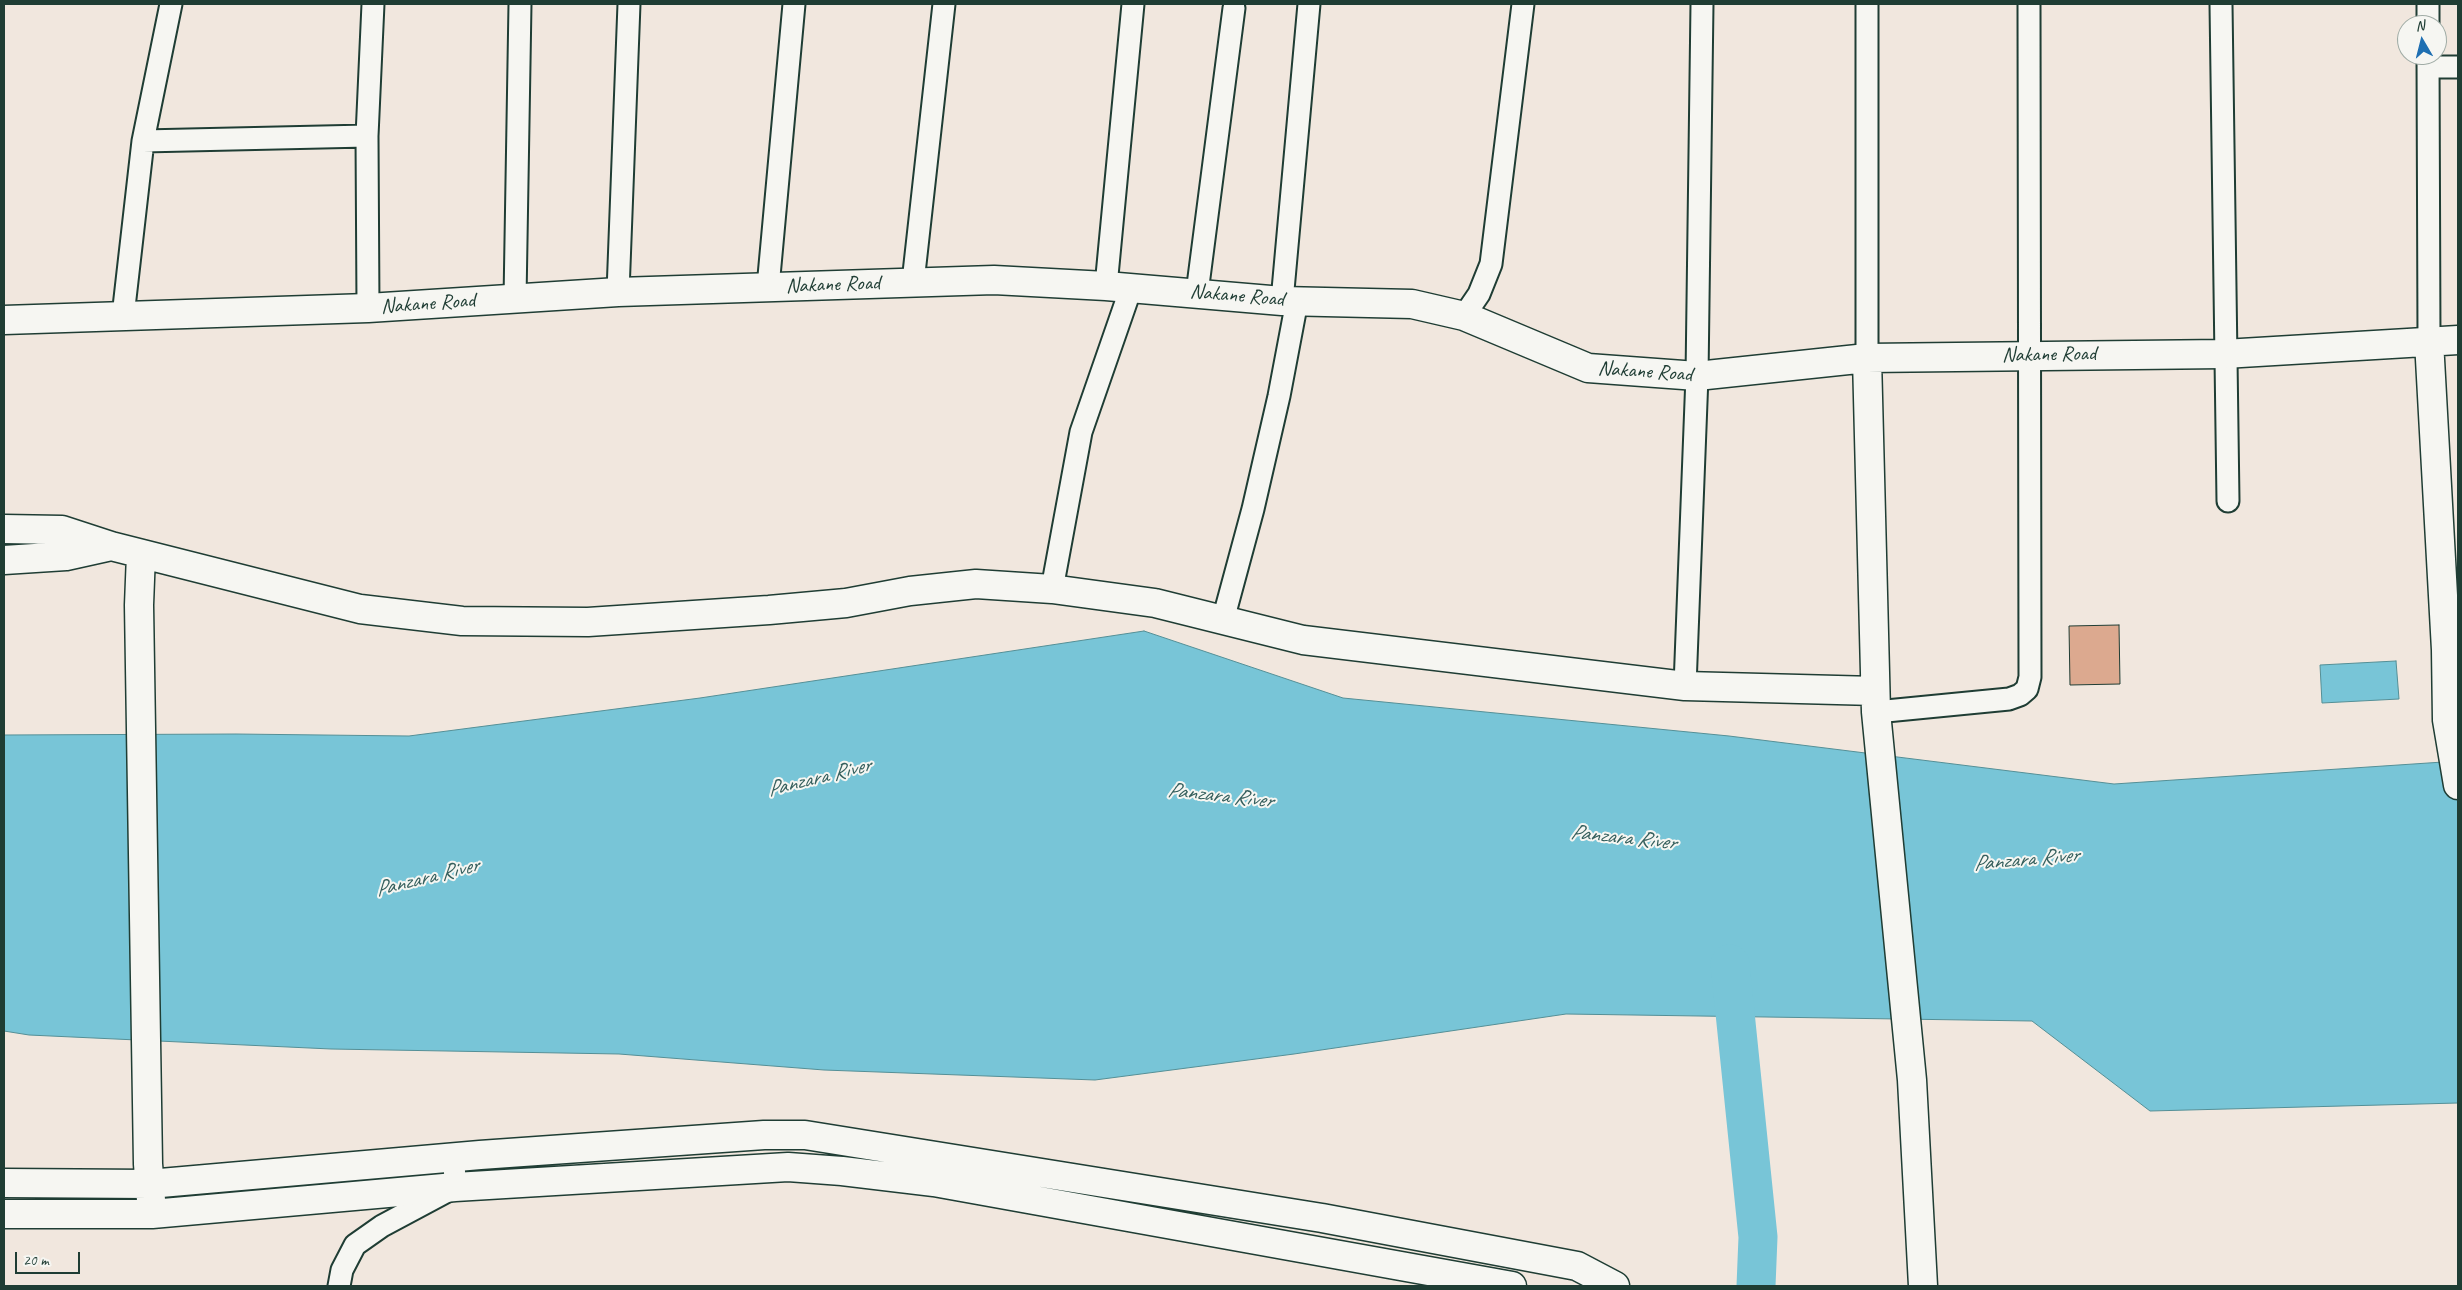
<!DOCTYPE html>
<html>
<head>
<meta charset="utf-8">
<style>
	body { margin:0 }
	#map { position:relative; width:2462px; height:1290px; overflow:hidden; background:#f1e7de; font-family:Caveat,sans-serif }
	canvas { display:block }
	.frame { position:absolute; inset:0; border:5px solid #1f3d34; pointer-events:none }
	.north { position:absolute; left:2397px; top:15px; width:50px; height:50px; box-sizing:border-box; background:#f6f6f2; border:1px solid #a0aca6; border-radius:50%; rotate:352deg; font-size:14px; font-weight:700; line-height:20px; text-align:center; color:#1f3d34 }
	.north::after { content:''; display:block; margin:auto; width:18px; height:22px; background:#1f6fb2; clip-path:polygon(50% 0,100% 100%,50% 72%,0 100%) }
	.scale { position:absolute; left:15px; top:1252px; width:65px; height:22px; box-sizing:border-box; border:2px solid #1f3d34; border-top:0; padding-left:6px; font-size:15px; line-height:18px; white-space:nowrap; color:#1f3d34; -webkit-text-stroke:4px #f6f6f2; paint-order:stroke }
</style>
</head>
<body>
<div id="map">
<canvas width="2462" height="1290"></canvas>
<div class="frame"></div>
<div class="north">N</div>
<div class="scale">20 m</div>
</div>
<script>
const g = document.querySelector('canvas').getContext('2d');
g.lineJoin = 'round';
function fill(path, color) { g.fillStyle = color; g.fill(path, 'evenodd'); }
const poly = rows => new Path2D(rows.map(r => 'M' + r).join(''));
function strokePath(path, color, width, dash) { g.strokeStyle = color; g.lineWidth = width; g.lineCap = dash ? 'butt' : 'round'; g.setLineDash(dash || []); g.stroke(path); }
function drawText(font, color, halo, rows, align = 'center') {
  g.font = font + ' Caveat,sans-serif'; g.lineWidth = 4; g.setLineDash([]); g.textBaseline = 'middle'; g.strokeStyle = halo; g.fillStyle = color; for (const [text, x, y, turn = 0] of rows) {
    g.save(); g.translate(x, y); g.rotate((+turn || 0) * Math.PI / 180); g.textAlign = isNaN(turn) ? turn : align; if (halo) g.strokeText(text, 0, 0); g.fillText(text, 0, 0); g.restore();
  }
}
const water = poly([
	[1144,631,1343,698,1729,736,2114,784,2458,761,2458,1103,2150,1111,2032,1021,1566,1014,1294,1054,1095,1080,824,1070,619,1054,331,1049,29,1035,4,1031,4,735,236,734,409,736,700,698,1144,631],
	[2396,661,2399,699,2322,703,2320,665,2396,661]
]);
const river = poly([
	[1730,964,1758,1237,1756,1286]
]);
const building = poly([
	[2119,625,2120,684,2070,685,2069,626,2119,625]
]);
const street = poly([
	[2221,4,2228,501],
	[2428,4,2428,25],
	[2428,55,2429,341],
	[2428,67,2458,67],
	[143,141,367,136],
	[913,282,944,4],
	[1106,286,1133,4],
	[768,287,794,4],
	[618,292,629,4],
	[1197,293,1234,8],
	[515,299,520,4],
	[1282,301,1309,4],
	[368,308,367,136,373,4],
	[123,316,143,141,171,4],
	[1464,316,1479,294,1491,264,1523,4],
	[1867,358,1867,4],
	[1052,589,1081,432,1131,288],
	[1223,620,1253,509,1279,396,1297,301],
	[1685,686,1697,376,1702,4],
	[1876,712,2009,699,2020,695,2027,689,2030,677,2029,4],
	[339,1286,342,1270,355,1245,382,1226,455,1187,454,1157]
]);
const secondary = poly([
	[4,320,368,308,618,292,994,280,1106,286,1282,301,1412,304,1464,316,1588,368,1697,376,1867,358,2224,354,2458,340],
	[2429,341,2446,650,2447,720,2458,785],
	[1867,358,1876,712,1912,1080,1923,1286],
	[4,529,62,530,111,546,360,609,462,621,588,622,769,610,846,603,910,591,976,584,1052,589,1155,603,1303,640,1685,686,1875,691],
	[141,554,139,605,148,1164,151,1200],
	[4,560,66,556,111,546],
	[4,1183,149,1184,480,1155,764,1135,805,1135,1322,1218,1577,1266,1615,1286],
	[4,1214,152,1214,455,1187,788,1167,842,1171,934,1182,1512,1286]
]);
const streetNames = [
	["Nakane Road",833,285,-2],
	["Nakane Road",1237,296,5],
	["Nakane Road",428,304,-4],
	["Nakane Road",2049,355,-1],
	["Nakane Road",1645,372,4]
];
const waterNames = [
	["Panzara River",819,778,-14],
	["Panzara River",1220,796,6],
	["Panzara River",1623,838,6],
	["Panzara River",2026,860,-5],
	["Panzara River",427,878,-14]
];
fill(water, '#78c5d7');
strokePath(water, '#548f96', 1);
strokePath(river, '#78c5d7', 39);
fill(building, '#dca98f');
strokePath(building, '#1f3d34', 1);
strokePath(street, '#1f3d34', 25);
strokePath(secondary, '#1f3d34', 31);
strokePath(street, '#f6f6f2', 21);
strokePath(secondary, '#f6f6f2', 28);
drawText('21px', '#1f3d34', '#f6f6f2', streetNames);
drawText('italic 22px', '#355f5d', '#f6f6f2', waterNames);
</script>
</body>
</html>
